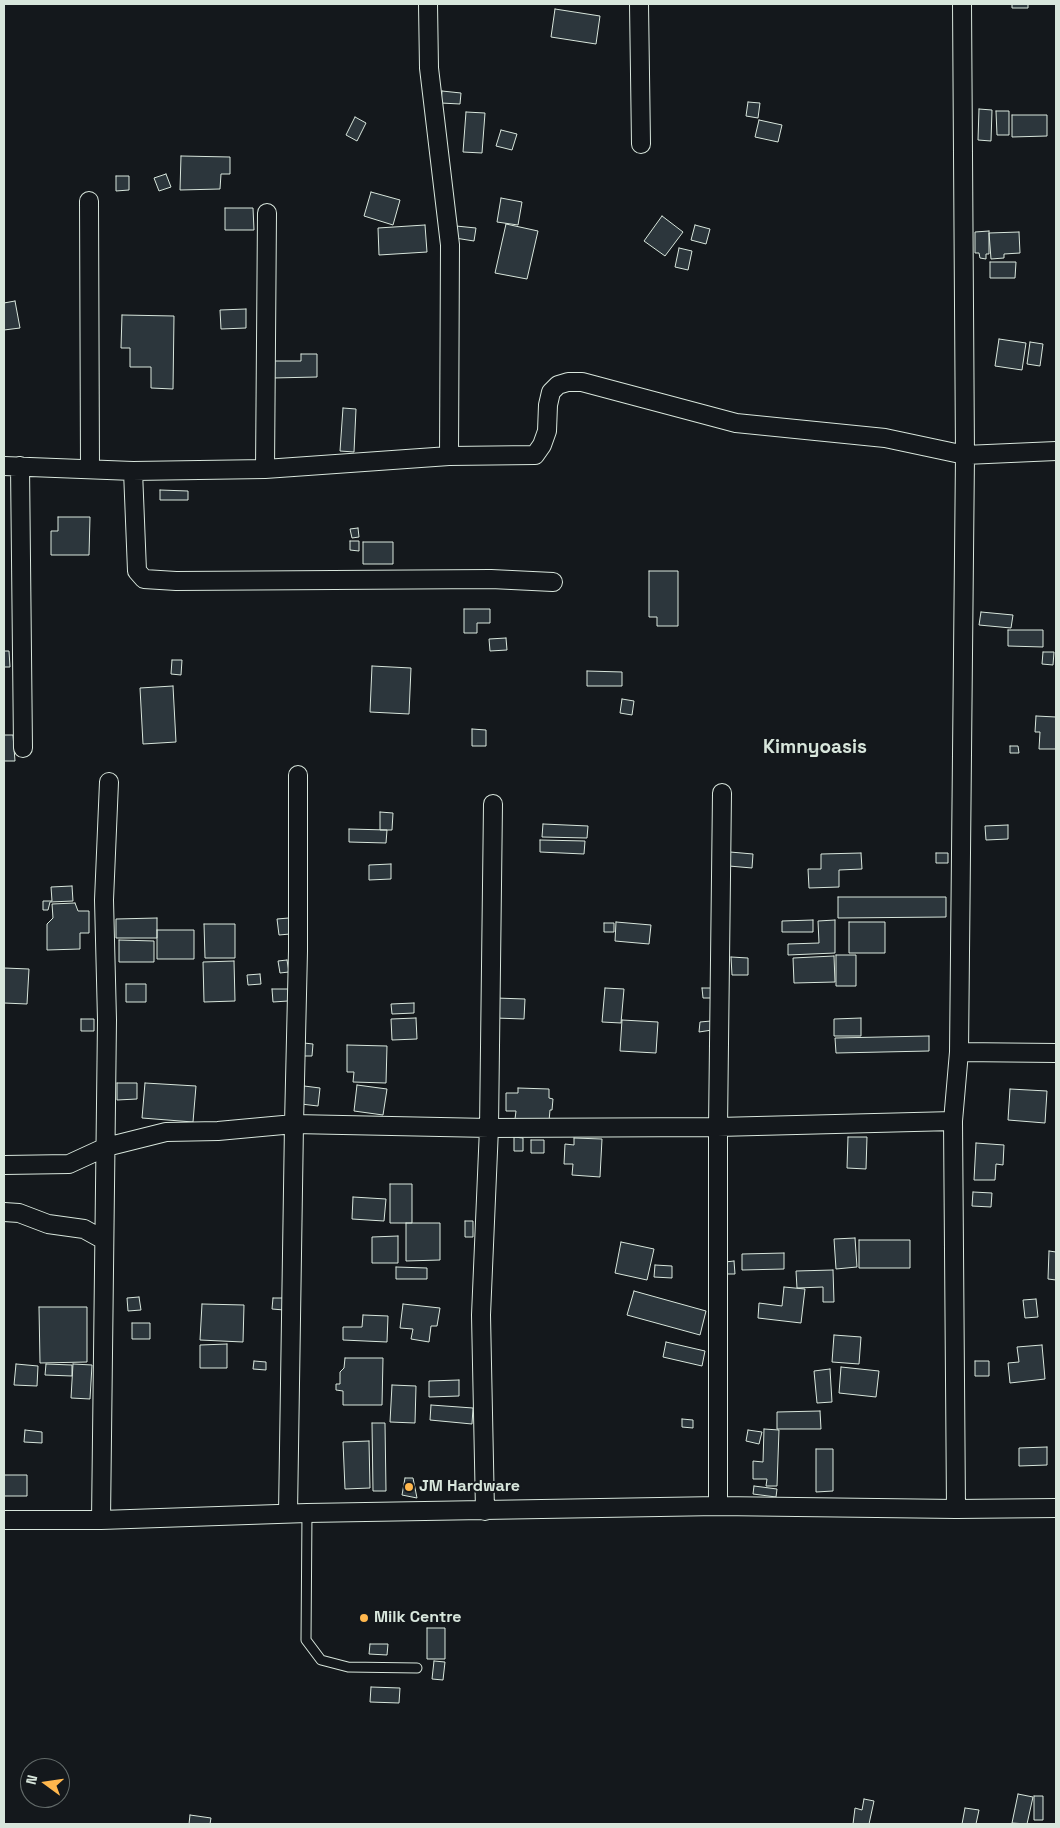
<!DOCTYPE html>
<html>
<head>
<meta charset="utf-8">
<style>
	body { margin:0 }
	#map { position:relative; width:1060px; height:1828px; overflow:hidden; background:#14181c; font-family:"Space Grotesk",sans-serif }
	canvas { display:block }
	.frame { position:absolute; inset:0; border:5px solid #d8e6dc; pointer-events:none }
	.north { position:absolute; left:20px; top:1758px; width:50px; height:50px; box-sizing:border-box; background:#14181c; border:1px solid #626a69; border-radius:50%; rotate:284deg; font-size:14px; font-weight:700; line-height:20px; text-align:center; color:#d8e6dc }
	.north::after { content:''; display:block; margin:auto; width:18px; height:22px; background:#ffb74d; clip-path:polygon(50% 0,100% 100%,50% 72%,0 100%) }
</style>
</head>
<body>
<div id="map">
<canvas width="1060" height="1828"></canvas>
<div class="frame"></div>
<div class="north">N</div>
</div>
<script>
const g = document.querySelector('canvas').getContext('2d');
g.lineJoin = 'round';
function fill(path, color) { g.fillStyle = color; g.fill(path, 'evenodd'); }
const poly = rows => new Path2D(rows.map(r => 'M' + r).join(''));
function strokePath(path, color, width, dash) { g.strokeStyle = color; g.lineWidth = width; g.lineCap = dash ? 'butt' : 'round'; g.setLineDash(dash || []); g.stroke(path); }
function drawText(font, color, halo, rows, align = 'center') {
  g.font = font + ' "Space Grotesk",sans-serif'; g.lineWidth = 4; g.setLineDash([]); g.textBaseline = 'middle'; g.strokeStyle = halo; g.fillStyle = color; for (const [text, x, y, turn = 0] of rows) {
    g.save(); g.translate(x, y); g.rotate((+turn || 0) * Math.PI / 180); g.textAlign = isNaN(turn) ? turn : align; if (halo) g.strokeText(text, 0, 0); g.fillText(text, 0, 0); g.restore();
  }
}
const building = poly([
	[1012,4,1028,4,1028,8,1012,8,1012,4],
	[555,9,600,16,596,44,551,37,555,9],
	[442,91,461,93,460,104,441,103,442,91],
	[748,102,760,103,758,118,746,116,748,102],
	[979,109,992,110,991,141,978,140,979,109],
	[996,111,1009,111,1009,135,997,135,996,111],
	[466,112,485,113,482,153,463,152,466,112],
	[1012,115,1047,115,1047,136,1012,137,1012,115],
	[355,117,366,123,357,141,346,135,355,117],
	[759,120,782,125,778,142,755,137,759,120],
	[501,130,517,134,512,150,496,146,501,130],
	[181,156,230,157,230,174,221,174,220,189,180,190,181,156],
	[166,174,171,187,159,191,154,178,166,174],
	[116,176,129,176,129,190,116,191,116,176],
	[371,192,400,200,393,225,364,216,371,192],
	[501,198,522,202,518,225,497,222,501,198],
	[225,208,253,208,254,230,225,230,225,208],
	[662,216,683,232,665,256,644,241,662,216],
	[506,224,538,231,527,279,495,273,506,224],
	[425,225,427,252,379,255,378,228,425,225],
	[695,225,710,229,706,244,691,240,695,225],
	[456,226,476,228,474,241,455,238,456,226],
	[989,231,989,254,986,254,986,259,980,258,979,253,975,253,975,232,989,231],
	[1019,232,1020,253,1004,254,1004,258,991,259,989,233,1019,232],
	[679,248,692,251,688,270,675,267,679,248],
	[990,262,1016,262,1015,278,990,278,990,262],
	[15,301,20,328,4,330,4,303,15,301],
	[246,309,246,328,221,329,220,310,246,309],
	[122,315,174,316,173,389,151,388,151,367,130,367,130,348,121,348,122,315],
	[999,339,1026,343,1022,370,995,366,999,339],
	[1030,342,1043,344,1040,366,1027,364,1030,342],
	[301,354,317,354,317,377,273,378,273,361,301,361,301,354],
	[343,408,356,409,354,452,340,451,343,408],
	[160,490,188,491,188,500,160,500,160,490],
	[58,517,90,517,89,555,51,555,51,531,58,531,58,517],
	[358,528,359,537,352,538,350,529,358,528],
	[350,541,359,541,359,551,350,550,350,541],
	[363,542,393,542,393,564,363,564,363,542],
	[649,571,678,571,678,626,657,626,657,617,649,617,649,571],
	[464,609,490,609,490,623,477,623,477,633,464,633,464,609],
	[981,612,1013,615,1011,628,979,625,981,612],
	[1008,630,1043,630,1043,647,1008,646,1008,630],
	[506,638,507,650,490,651,489,639,506,638],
	[4,651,9,651,10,667,4,667,4,651],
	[1043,652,1054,652,1053,665,1042,664,1043,652],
	[172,660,182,660,181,675,171,674,172,660],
	[372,666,411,668,409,714,370,712,372,666],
	[587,671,622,672,622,686,587,686,587,671],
	[173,686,176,742,143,744,140,688,173,686],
	[622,699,634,701,632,715,620,713,622,699],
	[1036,716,1056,717,1056,749,1039,749,1040,732,1035,732,1036,716],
	[472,729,486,730,486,746,472,746,472,729],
	[4,735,13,735,15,761,4,761,4,735],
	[1010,746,1018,746,1019,753,1010,753,1010,746],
	[380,812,393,813,392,830,380,830,380,812],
	[543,824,588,826,587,838,542,837,543,824],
	[1008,825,1008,839,986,840,985,826,1008,825],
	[349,829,387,830,386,843,349,842,349,829],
	[540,840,585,841,584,854,540,852,540,840],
	[730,852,753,854,752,868,729,866,730,852],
	[861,853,862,869,839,870,839,887,809,888,808,869,821,869,821,854,861,853],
	[936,853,948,853,948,863,936,863,936,853],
	[391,864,391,879,369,880,369,865,391,864],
	[72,886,73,901,50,902,48,910,43,910,43,901,52,901,51,887,72,886],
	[838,897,946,897,946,917,838,918,838,897],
	[75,903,78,911,89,911,89,933,80,933,80,949,47,950,47,924,53,918,52,904,75,903],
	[157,918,157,938,116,938,116,919,157,918],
	[289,918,290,934,279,935,277,919,289,918],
	[813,920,813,932,782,932,782,921,813,920],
	[835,920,835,953,788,955,788,944,819,943,818,921,835,920],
	[616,922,651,925,649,944,615,941,616,922],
	[849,922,885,922,885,953,849,953,849,922],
	[604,923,614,923,614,932,604,932,604,923],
	[204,924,235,924,235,958,205,958,204,924],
	[157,930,194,930,194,959,157,959,157,930],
	[119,940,154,941,154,962,119,962,119,940],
	[836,955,856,955,856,986,836,986,836,955],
	[834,956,835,982,794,983,793,958,834,956],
	[731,957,748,958,748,975,732,975,731,957],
	[287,960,289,972,280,973,278,961,287,960],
	[234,961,235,1001,204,1002,203,962,234,961],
	[4,968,29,969,27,1004,4,1003,4,968],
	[260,974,261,984,248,985,247,975,260,974],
	[126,984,146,984,146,1002,126,1002,126,984],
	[605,988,624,989,621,1023,602,1022,605,988],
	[702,988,711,988,711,998,703,998,702,988],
	[272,989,288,989,288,1001,273,1002,272,989],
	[496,998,525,999,524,1019,495,1018,496,998],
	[414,1003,414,1013,392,1014,391,1004,414,1003],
	[416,1018,417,1039,392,1040,391,1019,416,1018],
	[861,1018,861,1036,834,1036,834,1019,861,1018],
	[81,1019,94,1019,94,1031,81,1031,81,1019],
	[622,1020,658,1022,656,1053,620,1051,622,1020],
	[711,1021,712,1030,699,1032,700,1022,711,1021],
	[929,1036,929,1051,836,1053,835,1038,929,1036],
	[304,1043,313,1044,312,1056,303,1056,304,1043],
	[347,1045,387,1046,386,1083,353,1082,354,1072,347,1072,347,1045],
	[117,1083,137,1083,137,1099,117,1100,117,1083],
	[145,1083,196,1086,193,1122,142,1118,145,1083],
	[357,1085,387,1089,383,1115,354,1111,357,1085],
	[304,1086,320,1088,318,1106,301,1104,304,1086],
	[518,1088,549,1089,549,1098,553,1099,552,1110,550,1110,549,1121,515,1119,516,1111,506,1111,506,1093,518,1093,518,1088],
	[1010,1089,1047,1091,1045,1123,1008,1120,1010,1089],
	[514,1137,523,1138,523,1151,514,1151,514,1137],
	[848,1137,867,1137,866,1169,847,1168,848,1137],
	[574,1138,602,1139,600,1177,572,1175,573,1164,564,1164,565,1144,574,1145,574,1138],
	[531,1140,544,1140,544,1153,531,1153,531,1140],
	[976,1143,1004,1145,1003,1165,996,1164,995,1180,974,1180,976,1143],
	[390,1184,412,1184,412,1223,390,1223,390,1184],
	[973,1192,992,1193,991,1207,972,1206,973,1192],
	[353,1197,386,1199,384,1221,352,1219,353,1197],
	[465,1221,473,1221,473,1237,465,1237,465,1221],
	[406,1223,440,1223,440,1260,406,1261,406,1223],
	[398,1236,398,1263,372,1263,372,1237,398,1236],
	[855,1238,857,1267,836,1269,834,1239,855,1238],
	[859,1240,910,1240,910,1268,859,1268,859,1240],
	[621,1242,654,1249,647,1280,615,1273,621,1242],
	[1049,1251,1056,1252,1056,1280,1048,1279,1049,1251],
	[784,1253,784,1269,742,1270,742,1254,784,1253],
	[734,1261,735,1274,725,1274,725,1262,734,1261],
	[655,1265,672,1266,672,1278,654,1277,655,1265],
	[396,1267,427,1268,427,1279,396,1279,396,1267],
	[833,1270,834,1302,823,1302,823,1287,797,1288,796,1271,833,1270],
	[784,1287,805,1289,801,1323,758,1318,759,1303,782,1306,784,1287],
	[634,1291,706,1311,700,1335,627,1315,634,1291],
	[139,1297,141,1310,128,1311,127,1298,139,1297],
	[273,1298,285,1298,284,1310,272,1309,273,1298],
	[1036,1299,1038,1317,1025,1318,1023,1300,1036,1299],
	[202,1304,244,1305,243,1342,200,1340,202,1304],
	[403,1304,440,1308,437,1326,431,1326,429,1342,411,1339,413,1329,400,1328,403,1304],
	[39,1307,87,1307,87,1362,40,1363,39,1307],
	[363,1315,388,1316,387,1342,343,1340,343,1327,362,1327,363,1315],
	[132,1323,150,1323,150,1339,132,1339,132,1323],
	[834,1335,861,1337,859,1364,832,1362,834,1335],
	[666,1342,705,1351,702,1366,663,1357,666,1342],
	[227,1344,227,1368,200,1368,200,1345,227,1344],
	[1042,1345,1045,1379,1010,1383,1008,1363,1019,1362,1017,1347,1042,1345],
	[345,1358,383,1358,382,1405,343,1405,343,1391,336,1390,336,1384,340,1384,340,1372,344,1368,345,1358],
	[254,1361,266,1362,266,1370,253,1369,254,1361],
	[975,1361,989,1361,989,1376,975,1376,975,1361],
	[16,1364,38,1366,37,1386,14,1385,16,1364],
	[46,1364,72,1365,72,1376,45,1375,46,1364],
	[73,1364,92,1365,90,1399,71,1398,73,1364],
	[841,1367,879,1371,876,1397,839,1393,841,1367],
	[830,1369,832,1402,817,1403,814,1371,830,1369],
	[459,1380,459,1396,429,1397,429,1381,459,1380],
	[392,1385,416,1386,415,1423,390,1422,392,1385],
	[431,1405,473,1408,472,1424,430,1420,431,1405],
	[820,1411,821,1429,777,1429,777,1412,820,1411],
	[682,1419,693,1420,693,1428,682,1427,682,1419],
	[372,1423,385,1423,386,1491,373,1491,372,1423],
	[764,1429,779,1430,777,1486,766,1486,767,1479,753,1479,753,1461,763,1462,764,1429],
	[25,1430,42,1432,42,1443,24,1442,25,1430],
	[748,1430,762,1432,759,1444,746,1441,748,1430],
	[369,1441,370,1488,345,1489,343,1442,369,1441],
	[1047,1447,1047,1465,1019,1466,1019,1448,1047,1447],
	[816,1449,833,1449,833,1491,816,1492,816,1449],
	[4,1475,27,1475,27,1496,4,1496,4,1475],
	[405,1478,413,1478,417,1498,402,1495,405,1478],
	[754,1486,777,1489,776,1497,753,1494,754,1486],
	[427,1628,445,1628,445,1659,427,1659,427,1628],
	[370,1644,388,1644,387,1655,369,1654,370,1644],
	[434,1661,445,1662,443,1680,432,1679,434,1661],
	[371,1687,400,1688,399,1703,370,1702,371,1687],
	[1018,1794,1033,1797,1027,1824,1012,1823,1018,1794],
	[1034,1796,1043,1796,1043,1820,1034,1820,1034,1796],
	[864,1799,874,1801,869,1824,853,1824,855,1808,862,1810,864,1799],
	[965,1808,979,1810,976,1824,962,1824,965,1808],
	[190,1815,211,1818,210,1824,189,1824,190,1815]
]);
const service = poly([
	[307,1513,306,1640,321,1660,348,1667,417,1668]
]);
const minor = poly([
	[428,4,429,68,450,245,449,456],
	[639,4,641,144],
	[89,201,90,468],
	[4,466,133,471,265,469,449,456,535,455,542,445,547,431,548,405,551,392,558,385,568,382,582,382,736,423,885,438,965,455,1056,451],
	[20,466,23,748],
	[265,469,267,213],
	[133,471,137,571,144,579,176,581,491,579,553,582],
	[959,1052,1056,1053],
	[4,1165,69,1164,106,1147,166,1132,218,1131,294,1124,489,1128,718,1127,953,1121],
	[4,1212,19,1213,48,1224,84,1229,104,1240],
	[718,1506,718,1127,722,793],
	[956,1509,953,1121,959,1052,965,455,962,4],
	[485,1511,481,1315,489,1128,493,804],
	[288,1513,294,1124,298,951,298,775],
	[4,1520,101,1520,307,1513,718,1506,956,1509,1056,1508],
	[101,1520,107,1020,104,900,109,782]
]);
const markers = [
	[409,1487,5,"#ffb74d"],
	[364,1618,5,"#ffb74d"]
];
const poiNames = [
	["JM Hardware",419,1487],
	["Milk Centre",374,1618]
];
const quarterNames = [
	["Kimnyoasis",815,748]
];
fill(building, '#2c363c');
strokePath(building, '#d8e6dc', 1);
strokePath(service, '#d8e6dc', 11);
strokePath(minor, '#d8e6dc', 20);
strokePath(service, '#14181c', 9);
strokePath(minor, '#14181c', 18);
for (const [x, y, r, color] of markers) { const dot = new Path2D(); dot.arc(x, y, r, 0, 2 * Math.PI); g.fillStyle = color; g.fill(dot); strokePath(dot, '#14181c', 2); }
drawText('bold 16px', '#d8e6dc', '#14181c', poiNames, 'left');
drawText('bold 19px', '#d8e6dc', '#14181c', quarterNames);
</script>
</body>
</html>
